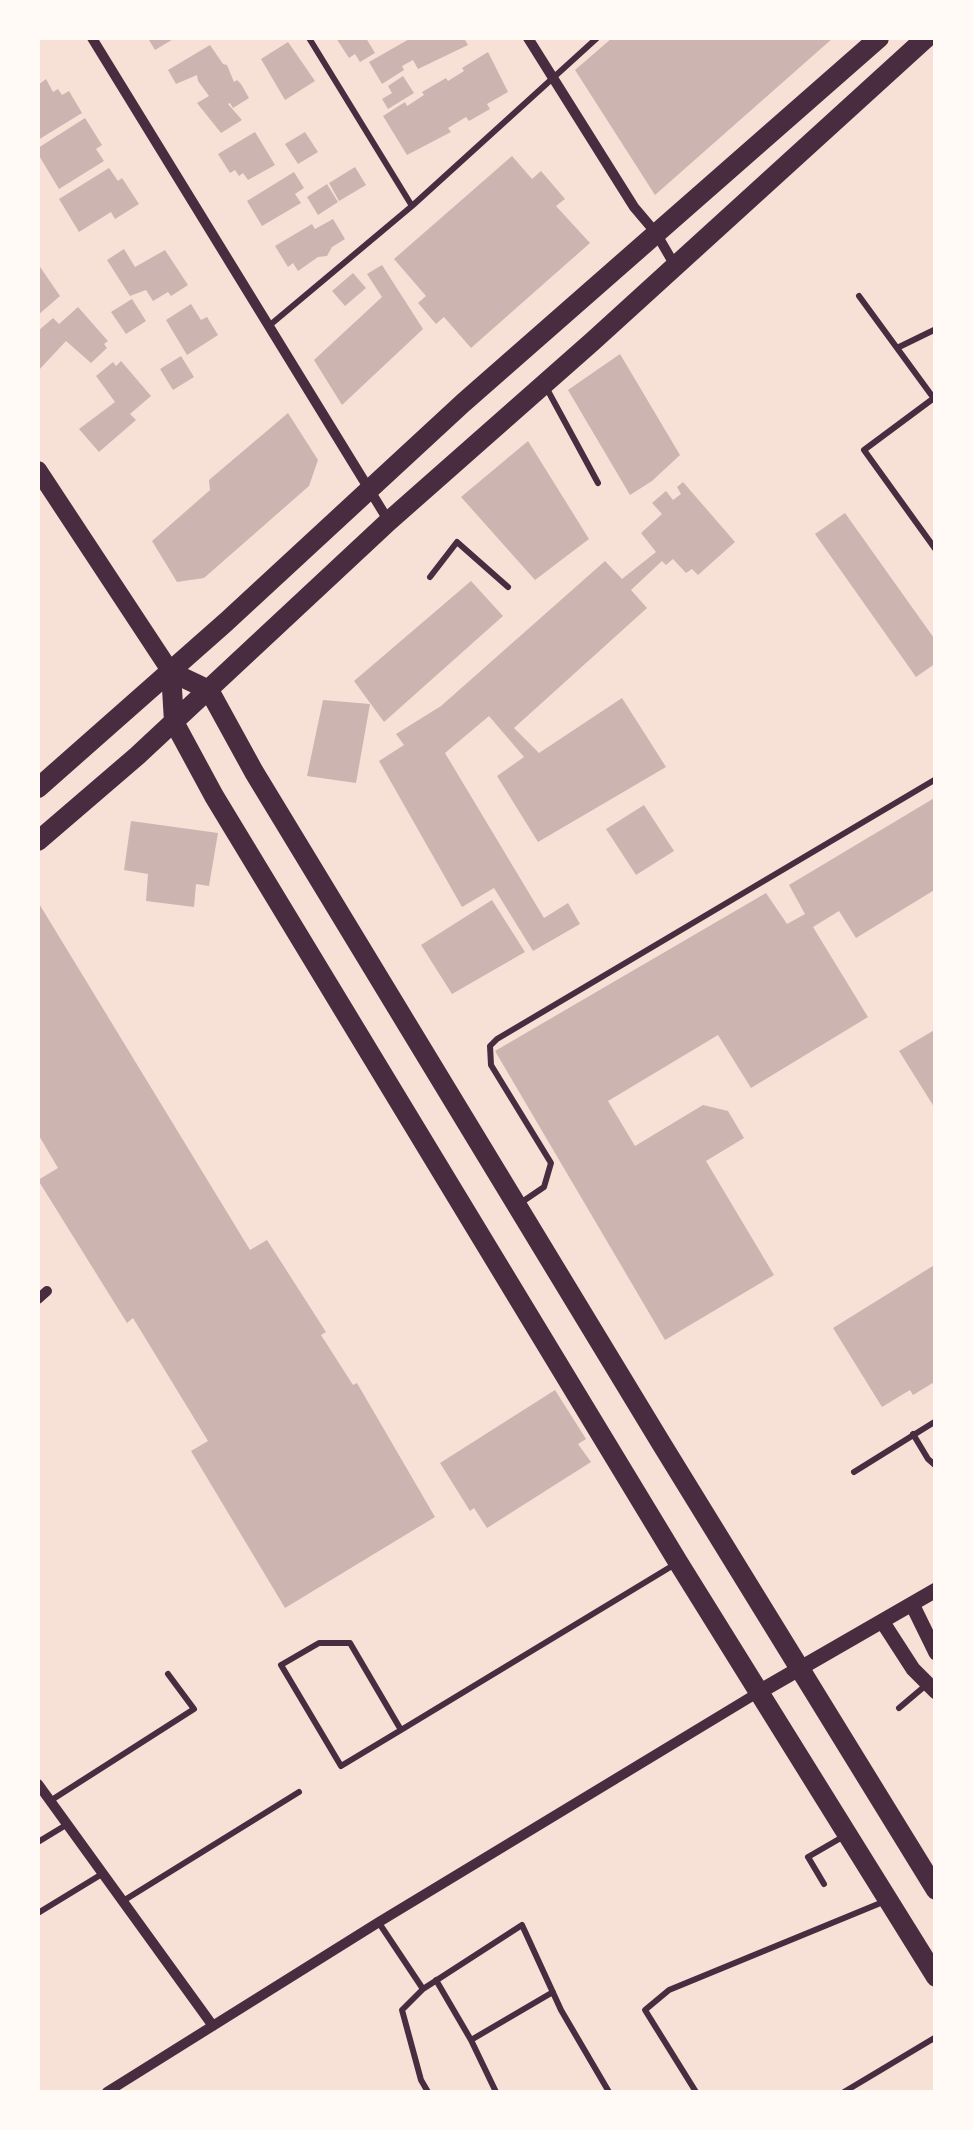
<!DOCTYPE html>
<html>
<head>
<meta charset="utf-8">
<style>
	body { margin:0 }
	#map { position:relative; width:973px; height:2130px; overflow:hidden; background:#f7e1d7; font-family:"Sofia Sans Condensed",sans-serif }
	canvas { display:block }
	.frame { position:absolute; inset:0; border:40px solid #fffaf5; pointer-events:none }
</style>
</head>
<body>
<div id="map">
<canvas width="973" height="2130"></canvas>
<div class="frame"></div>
</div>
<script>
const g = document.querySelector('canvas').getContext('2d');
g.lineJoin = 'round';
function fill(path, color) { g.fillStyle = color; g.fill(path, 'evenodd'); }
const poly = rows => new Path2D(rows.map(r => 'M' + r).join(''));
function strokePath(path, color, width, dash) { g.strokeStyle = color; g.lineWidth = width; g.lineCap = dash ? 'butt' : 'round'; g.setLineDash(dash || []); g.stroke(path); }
const building = poly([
	[154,38,175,38,155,50,149,40],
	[336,38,366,38,375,53,360,62,355,54,349,58],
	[411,38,464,38,468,45,418,69,413,60,402,66,404,70,382,84,369,62],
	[612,38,833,38,655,195,575,70],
	[288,42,315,81,285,100,261,59],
	[210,45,223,64,227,65,234,82,237,80,241,84,249,98,233,108,230,103,228,104,242,120,221,133,197,103,209,96,198,81,197,75,176,84,168,70],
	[488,52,508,92,487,104,490,109,469,121,466,117,448,128,451,132,407,155,383,116,405,102,407,106,424,95,422,92,446,78,448,81,464,71,462,68],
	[403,76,414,93,388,109,382,99,392,93,388,86],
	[46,79,53,92,58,89,62,95,69,91,82,113,38,140,38,85],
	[85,118,102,145,96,149,104,161,59,189,38,154,38,148],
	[255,132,275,165,248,180,243,173,239,176,235,170,230,173,218,154],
	[305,132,318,152,298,164,285,144],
	[512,156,532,179,541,171,565,199,556,206,590,243,471,348,444,317,436,324,418,303,426,296,394,259],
	[355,167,366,185,339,201,329,183],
	[109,168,118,181,122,178,139,204,115,219,111,212,79,232,59,199],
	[294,172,304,188,295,194,301,203,262,226,247,201],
	[327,184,338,202,318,215,307,197],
	[333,219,345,239,332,247,327,256,318,257,298,271,293,263,288,267,275,246,312,224,315,229],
	[124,249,135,267,165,250,188,285,171,296,168,292,153,301,146,290,130,296,107,260],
	[38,264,60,296,38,315],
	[382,265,423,329,342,405,314,360,382,297,367,274],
	[353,273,366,288,345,306,332,291],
	[132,299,146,321,126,334,111,312],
	[191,304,201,320,207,317,218,335,187,355,166,320],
	[78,307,108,341,104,344,107,348,91,363,66,341,38,371,38,331,53,318,59,324],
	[620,354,680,455,652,481,630,495,568,390],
	[181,356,194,377,173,390,160,369],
	[121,361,151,396,130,414,136,420,99,452,79,429,115,402,96,376,113,362,116,366],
	[288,413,318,460,309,486,204,578,177,582,152,541,210,490,209,480],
	[528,441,589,539,535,580,461,497],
	[683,482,735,542,698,575,692,569,686,573,673,559,666,565,662,561,631,590,647,608,514,728,539,753,622,698,666,767,538,842,497,776,524,757,489,716,445,753,544,918,568,903,580,924,533,951,494,888,462,907,379,761,404,745,396,734,441,706,605,561,622,579,656,552,641,533,662,514,652,503,666,491,673,500,681,494,677,487],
	[845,513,936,641,936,663,916,677,815,534],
	[471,581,503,616,384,722,354,681],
	[323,700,370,704,356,783,307,776],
	[936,797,936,889,856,938,839,911,813,927,868,1017,751,1088,718,1035,608,1101,635,1146,703,1105,728,1111,744,1138,706,1161,774,1275,665,1340,495,1051,766,893,787,924,805,914,789,885],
	[644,805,674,851,636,875,606,829],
	[131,821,218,833,209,886,196,884,194,907,146,901,148,874,124,870],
	[492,900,525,952,452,994,421,945],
	[38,902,250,1250,267,1240,326,1332,321,1335,353,1385,357,1383,435,1517,285,1608,191,1451,208,1441,133,1318,127,1323,38,1180,58,1168,38,1134],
	[936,1029,936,1110,899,1051],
	[936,1264,936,1381,913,1395,910,1390,882,1407,833,1328],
	[555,1390,586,1439,578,1444,591,1462,487,1528,474,1508,470,1511,440,1463]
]);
const service = poly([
	[309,38,412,206],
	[936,251,936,253],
	[859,296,935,400],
	[270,325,412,206,597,38],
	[897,348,936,329],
	[547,389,598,483],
	[934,398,864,450,936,550],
	[430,577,457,542,508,587],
	[519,1204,544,1187,551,1163,491,1065,490,1046,497,1039,936,779],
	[913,1434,928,1459,936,1466],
	[854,1472,936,1421],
	[899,1708,925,1686],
	[401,1730,350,1643,319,1643,281,1665,341,1766,401,1730,677,1563],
	[50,1801,194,1709,168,1674],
	[38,1842,66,1825],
	[824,1884,808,1857,846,1835],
	[123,1901,299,1792],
	[38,1913,102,1874],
	[379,1923,423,1989,522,1925,561,2010,609,2092],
	[436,1980,471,2040,553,1992],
	[423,1989,402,2010,421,2080,428,2092],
	[471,2040,496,2092],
	[696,2092,645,2010,669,1990,883,1902],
	[844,2092,936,2037]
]);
const minor = poly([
	[92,38,388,520],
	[528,38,634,207,656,233,674,264],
	[38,1299,47,1291],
	[38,1784,213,2026],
	[107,2092,379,1922,759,1692]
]);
const tertiary = poly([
	[912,1604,936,1653],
	[882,1621,913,1669,936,1692],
	[759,1692,936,1590]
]);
const secondary = poly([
	[38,470,171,672]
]);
const primary = poly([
	[171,672,174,722,214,796,678,1562,936,1977],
	[171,672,209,690,254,772,661,1443,936,1890],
	[38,788,226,622,463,403,879,38],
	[38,841,137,756,389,521,593,341,926,38]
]);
fill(building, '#ccb4b1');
strokePath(service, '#4a2c40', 6);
strokePath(minor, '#4a2c40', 10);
strokePath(tertiary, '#4a2c40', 15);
strokePath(secondary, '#4a2c40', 18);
strokePath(primary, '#4a2c40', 20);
</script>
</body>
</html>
